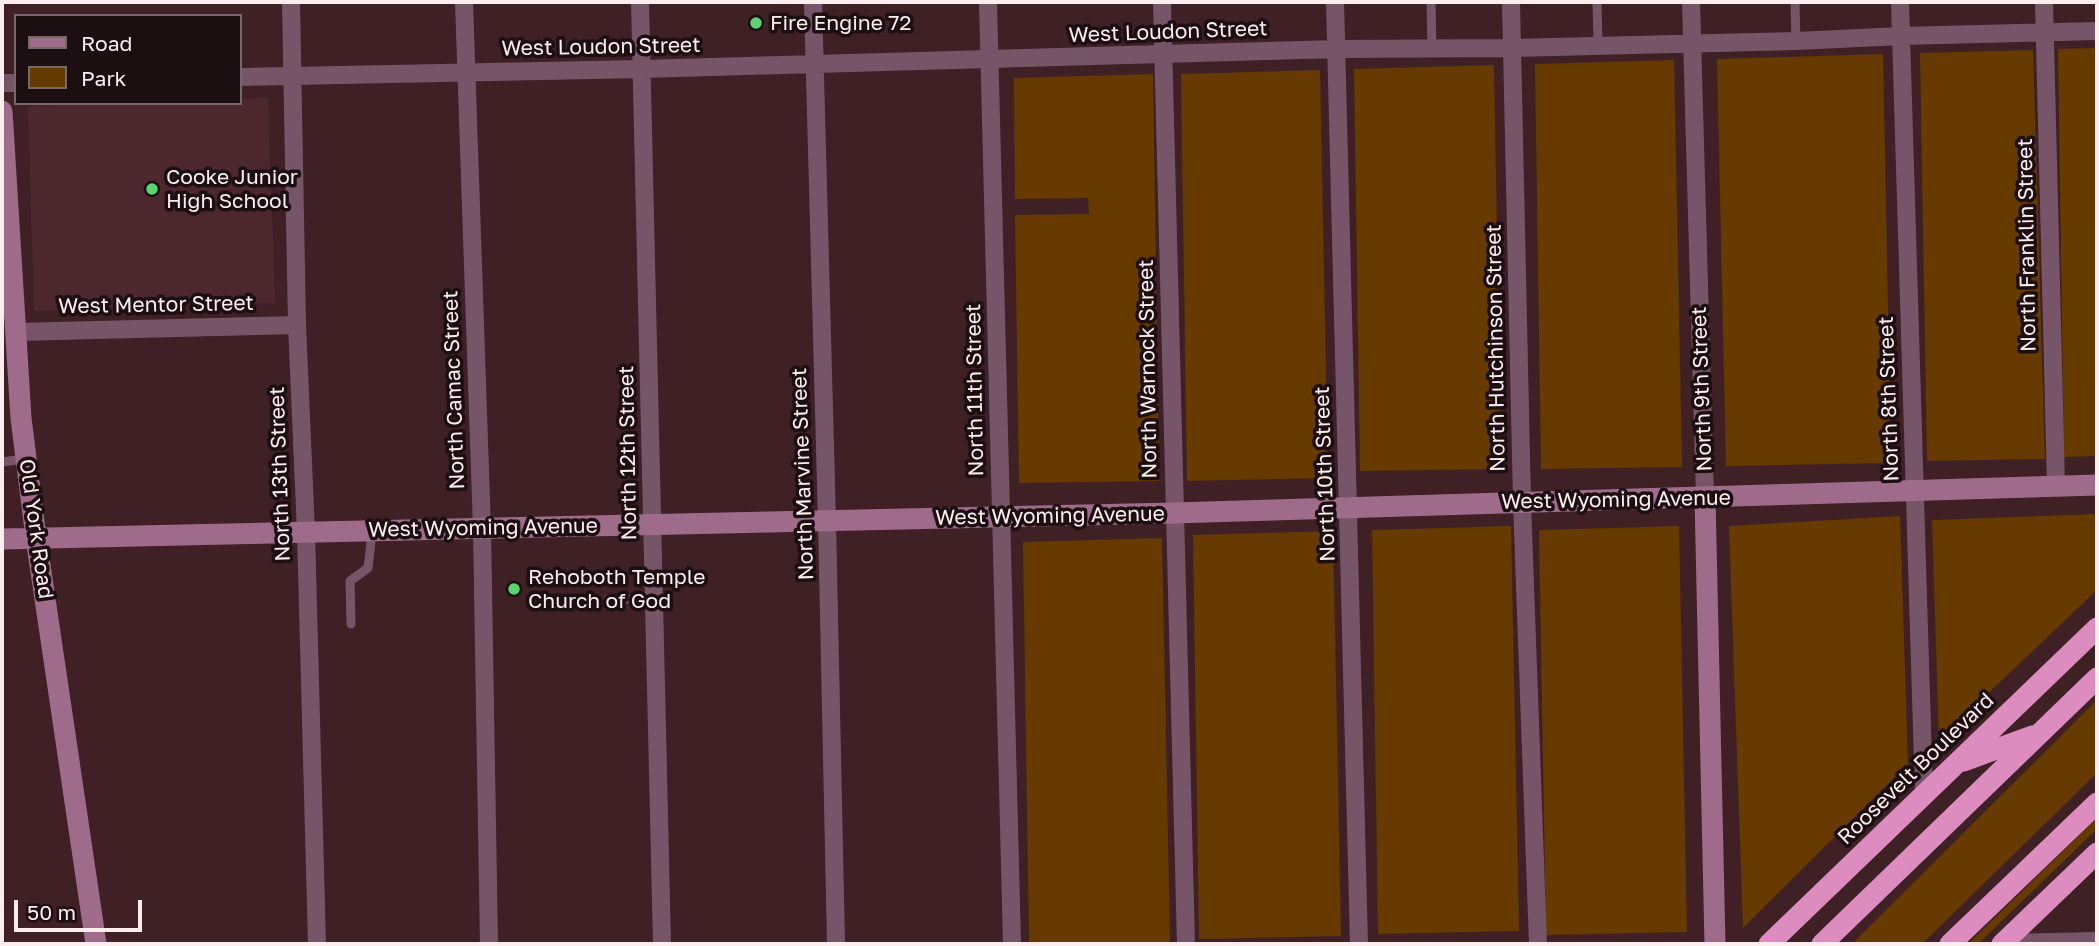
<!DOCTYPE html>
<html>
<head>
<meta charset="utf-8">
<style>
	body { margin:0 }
	#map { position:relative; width:2099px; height:946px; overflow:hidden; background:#3e2025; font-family:"Golos Text",sans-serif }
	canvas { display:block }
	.frame { position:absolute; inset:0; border:4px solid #feedef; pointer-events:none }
	.legend { position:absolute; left:14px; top:14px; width:228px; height:91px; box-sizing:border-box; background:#1c0f11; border:2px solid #76686a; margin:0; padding:9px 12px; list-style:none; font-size:21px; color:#feedef }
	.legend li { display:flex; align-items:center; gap:14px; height:35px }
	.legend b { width:35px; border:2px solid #76686a }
	.scale { position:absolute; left:14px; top:900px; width:128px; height:32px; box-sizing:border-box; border:4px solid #feedef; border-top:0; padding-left:9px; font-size:21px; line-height:24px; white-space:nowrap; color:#feedef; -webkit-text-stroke:5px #1c0f11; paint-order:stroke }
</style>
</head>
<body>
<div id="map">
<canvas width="2099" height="946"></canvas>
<div class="frame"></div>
<ul class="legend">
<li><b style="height:9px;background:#9f6b8b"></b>Road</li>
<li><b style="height:19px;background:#663a00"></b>Park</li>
</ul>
<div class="scale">50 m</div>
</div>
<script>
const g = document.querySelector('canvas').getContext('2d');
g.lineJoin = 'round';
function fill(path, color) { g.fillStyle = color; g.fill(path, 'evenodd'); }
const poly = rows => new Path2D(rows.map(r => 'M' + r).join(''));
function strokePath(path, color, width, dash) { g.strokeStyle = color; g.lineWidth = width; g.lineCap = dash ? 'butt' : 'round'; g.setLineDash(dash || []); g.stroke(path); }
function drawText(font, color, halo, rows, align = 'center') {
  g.font = font + ' "Golos Text",sans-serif'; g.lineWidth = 7; g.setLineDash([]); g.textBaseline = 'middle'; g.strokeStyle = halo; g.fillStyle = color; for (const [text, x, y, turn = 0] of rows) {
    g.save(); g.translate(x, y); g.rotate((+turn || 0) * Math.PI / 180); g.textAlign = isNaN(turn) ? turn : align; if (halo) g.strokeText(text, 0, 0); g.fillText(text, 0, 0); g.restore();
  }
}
const built = poly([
	[268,98,275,303,34,311,28,106,112,103,240,103,240,99]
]);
const green = poly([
	[2097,48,2097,456,2064,457,2058,49],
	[2033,50,2045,459,1927,461,1920,53],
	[1883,54,1891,463,1726,466,1717,59],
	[1674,60,1682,467,1541,469,1535,64],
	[1494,65,1501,469,1360,471,1354,69],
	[1320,70,1328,478,1187,481,1181,74],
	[1153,74,1159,481,1019,483,1015,215,1089,214,1088,198,1015,199,1014,78],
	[2097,514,2097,590,1939,740,1932,520],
	[1900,516,1908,764,1743,928,1729,526],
	[1511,526,1519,931,1378,934,1372,530],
	[1679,526,1687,932,1546,935,1539,530],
	[1333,531,1341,936,1199,939,1193,535],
	[1162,538,1170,943,1029,944,1023,542],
	[2097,700,2097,773,1922,944,1852,944],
	[2097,818,2097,829,1978,944,1968,944]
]);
const lane = poly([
	[1431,2,1432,49],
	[1597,2,1598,46],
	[1795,2,1796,41],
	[2,462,24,459],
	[608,599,654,599],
	[351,624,350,581,368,568,372,533]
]);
const street = poly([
	[291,2,297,325,306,532,317,944],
	[464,2,482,529,489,944],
	[640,2,662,944],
	[813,2,827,521,836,944],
	[988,2,1012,944],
	[1162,2,1186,944],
	[1335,2,1359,944],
	[1511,2,1522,502,1538,944],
	[1691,2,1705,498],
	[1900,2,1924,795],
	[2044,2,2056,486],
	[240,77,642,69,1336,49,1512,48,1796,41,1901,36,2097,31],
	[2,83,16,83],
	[17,332,297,325],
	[2004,943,2097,941]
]);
const secondary = poly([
	[2,111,21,418,36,538,96,944],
	[1705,498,1715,944],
	[2,539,1174,513,2097,485]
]);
const highway = poly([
	[1964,761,2032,736],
	[1769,944,2097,628],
	[1822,944,2097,678],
	[1950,944,2097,803],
	[2002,944,2097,853]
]);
const markers = [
	[756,23,7,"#5ad56e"],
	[152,189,7,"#5ad56e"],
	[514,589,7,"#5ad56e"]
];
const poiNames = [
	["Fire Engine 72",770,23],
	["Cooke Junior",166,177],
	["High School",166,201],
	["Rehoboth Temple",528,577],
	["Church of God",528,601]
];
const streetNames = [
	["West Loudon Street",1168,32,-2],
	["West Loudon Street",601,47,-1],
	["North Franklin Street",2027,245,-91],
	["West Mentor Street",156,305,-1],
	["North Hutchinson Street",1496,348,-91],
	["North Warnock Street",1148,369,-91],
	["North 9th Street",1702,389,-92],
	["North Camac Street",454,390,-92],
	["North 11th Street",975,390,-91],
	["North 8th Street",1889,399,-92],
	["North 12th Street",628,453,-91],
	["North 13th Street",280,474,-92],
	["North Marvine Street",803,474,-92],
	["North 10th Street",1325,474,-92],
	["West Wyoming Avenue",1616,500,-1],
	["West Wyoming Avenue",1050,516,-1],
	["West Wyoming Avenue",483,528,-1],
	["Old York Road",36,529,82],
	["Roosevelt Boulevard",1916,769,-44]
];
fill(built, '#4c272e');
fill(green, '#663a00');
strokePath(lane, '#765569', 9);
strokePath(street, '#765569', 18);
strokePath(secondary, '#9f6b8b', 21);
strokePath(highway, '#dd8cbf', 21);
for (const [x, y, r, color] of markers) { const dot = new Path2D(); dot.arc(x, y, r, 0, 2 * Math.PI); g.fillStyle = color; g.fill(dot); strokePath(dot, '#1c0f11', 2.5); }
drawText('21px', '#feedef', '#1c0f11', poiNames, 'left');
drawText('21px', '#feedef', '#1c0f11', streetNames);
</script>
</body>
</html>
